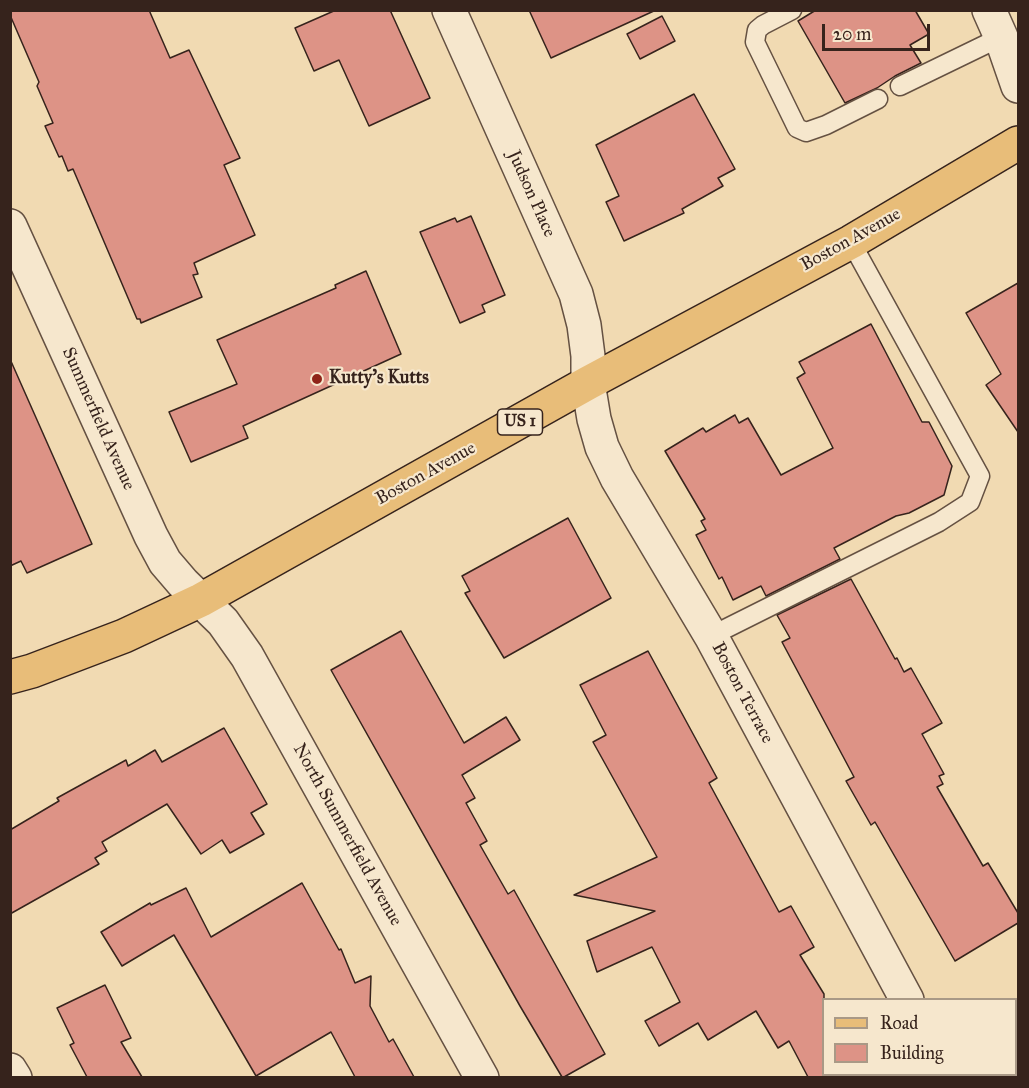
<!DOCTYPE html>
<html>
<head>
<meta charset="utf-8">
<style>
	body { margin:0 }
	#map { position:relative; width:1029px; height:1088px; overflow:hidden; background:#f1dab2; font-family:"IM FELL Great Primer",serif }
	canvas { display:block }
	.frame { position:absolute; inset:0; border:12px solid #36231c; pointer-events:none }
	.legend { position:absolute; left:822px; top:998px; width:195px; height:78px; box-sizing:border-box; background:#f6e7cd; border:2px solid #a99986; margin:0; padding:8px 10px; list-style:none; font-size:18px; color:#36231c }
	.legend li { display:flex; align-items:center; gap:12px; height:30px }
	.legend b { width:30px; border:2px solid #a99986 }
	.scale { position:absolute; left:822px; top:24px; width:108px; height:27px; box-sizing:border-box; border:3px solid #36231c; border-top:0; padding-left:8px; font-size:18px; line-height:21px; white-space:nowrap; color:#36231c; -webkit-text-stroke:4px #f6e7cd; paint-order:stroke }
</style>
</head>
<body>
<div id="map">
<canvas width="1029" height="1088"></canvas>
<div class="frame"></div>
<ul class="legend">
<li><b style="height:8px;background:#e8bd79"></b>Road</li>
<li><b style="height:16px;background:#dd9386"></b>Building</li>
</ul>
<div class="scale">20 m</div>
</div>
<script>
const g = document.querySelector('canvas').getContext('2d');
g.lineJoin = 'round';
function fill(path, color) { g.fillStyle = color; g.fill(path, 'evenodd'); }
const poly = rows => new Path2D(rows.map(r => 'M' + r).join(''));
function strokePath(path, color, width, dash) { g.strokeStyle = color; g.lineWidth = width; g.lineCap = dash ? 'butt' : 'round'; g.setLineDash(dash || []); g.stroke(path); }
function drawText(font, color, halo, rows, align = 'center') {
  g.font = font + ' "IM FELL Great Primer",serif'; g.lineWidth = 4.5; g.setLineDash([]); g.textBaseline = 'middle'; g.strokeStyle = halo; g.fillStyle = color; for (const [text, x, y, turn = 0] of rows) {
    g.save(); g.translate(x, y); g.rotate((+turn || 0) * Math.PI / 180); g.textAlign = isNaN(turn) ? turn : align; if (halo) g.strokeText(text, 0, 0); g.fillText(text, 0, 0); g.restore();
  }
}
const building = poly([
	[10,10,149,10,170,58,189,50,240,158,224,165,255,235,194,263,198,274,193,275,202,297,141,323,140,319,137,319,73,169,68,171,62,156,59,157,45,126,53,123,37,86,39,82,10,15,10,10],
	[336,10,390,10,430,98,369,126,339,60,314,71,295,28,336,10],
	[529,10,656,10,551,58,529,10],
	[816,10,915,10,929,34,910,45,921,63,895,76,877,88,845,103,798,21,816,10],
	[662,16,675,41,640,59,627,34,662,16],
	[694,94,735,169,718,178,723,186,682,209,684,213,624,241,606,202,619,196,596,145,694,94],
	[471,216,505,295,482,305,485,312,460,323,420,232,455,218,457,222,471,216],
	[366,271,401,354,243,426,248,438,191,462,169,412,237,384,217,340,336,288,335,285,366,271],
	[1018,283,1018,432,986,385,1001,374,966,313,1018,283],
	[871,324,922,422,929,422,952,466,944,495,909,513,896,516,834,548,840,559,766,596,761,586,733,600,722,577,719,579,696,535,706,530,701,521,705,519,665,451,703,428,706,432,735,415,739,423,748,418,781,475,833,448,797,378,805,373,799,362,871,324],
	[10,359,92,544,27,573,21,561,10,566,10,359],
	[568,518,611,598,504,658,465,593,470,591,462,576,568,518],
	[851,579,895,659,897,658,904,672,911,668,942,723,922,734,944,774,939,776,943,784,937,787,983,866,988,863,1018,913,1018,923,955,961,875,822,871,825,846,781,854,777,782,642,790,638,777,615,851,579],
	[401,631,464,743,506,717,520,740,462,775,475,798,466,803,487,841,480,845,508,894,514,890,605,1054,564,1077,562,1077,520,1006,331,670,401,631],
	[648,651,717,778,709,783,779,912,791,906,814,947,800,955,824,994,824,1077,808,1077,789,1041,778,1048,756,1011,708,1040,698,1023,659,1046,645,1021,680,1002,652,947,597,972,587,941,655,911,574,895,657,857,593,742,606,735,580,685,648,651],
	[224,728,267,804,251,813,264,834,230,853,222,840,201,854,167,804,102,842,107,851,95,858,99,864,10,914,10,830,59,801,57,798,126,760,128,766,155,750,162,762,224,728],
	[302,883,339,950,341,949,355,983,371,976,370,1006,389,1042,393,1039,414,1077,355,1077,331,1032,256,1076,174,935,122,966,101,932,150,903,151,905,186,888,211,937,302,883],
	[105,985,131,1038,121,1042,142,1077,87,1077,70,1045,74,1043,57,1008,105,985]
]);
const lane = poly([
	[792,10,763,25,757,30,755,42,797,128,806,132,826,125,878,99],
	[900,86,1001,37],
	[711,636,939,522,970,502,980,476,851,242]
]);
const street = poly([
	[449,10,576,294,584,325,588,356,588,383,594,419,602,447,617,478,711,636,907,1000],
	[989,10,1001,37,1018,86],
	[10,226,151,536,165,562,183,583,223,622,247,656,482,1078],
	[1016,1030,1018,1030],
	[10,1070,15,1078],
	[948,1074,950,1078]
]);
const primary = poly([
	[10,677,32,671,124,636,201,600,588,383,851,242,1018,143]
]);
const markers = [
	[317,379,6,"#8f2418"]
];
const shields = [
	[520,422,45]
];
const shieldNames = [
	["US 1",520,422]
];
const streetNames = [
	["Judson Place",531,194,66],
	["Boston Avenue",851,240,-29],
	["Summerfield Avenue",98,419,66],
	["Boston Avenue",426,474,-29],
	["Boston Terrace",742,693,62],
	["North Summerfield Avenue",347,835,61]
];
const poiNames = [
	["Kutty's Kutts",329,379]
];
fill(building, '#dd9386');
strokePath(building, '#36231c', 1.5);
strokePath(lane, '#655142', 21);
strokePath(street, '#655142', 36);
strokePath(primary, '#36231c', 36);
strokePath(lane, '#f6e7cd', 18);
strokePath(street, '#f6e7cd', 33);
strokePath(primary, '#e8bd79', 33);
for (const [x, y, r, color] of markers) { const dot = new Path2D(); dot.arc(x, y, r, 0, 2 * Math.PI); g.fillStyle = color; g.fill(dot); strokePath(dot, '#f6e7cd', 2); }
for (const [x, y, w] of shields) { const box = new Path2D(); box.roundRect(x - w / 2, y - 13, w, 26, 4.5); g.fillStyle = '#f6e7cd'; g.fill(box); strokePath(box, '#36231c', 1.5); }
drawText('bold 16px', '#36231c', null, shieldNames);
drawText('18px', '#36231c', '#f6e7cd', streetNames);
drawText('bold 18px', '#36231c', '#f6e7cd', poiNames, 'left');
</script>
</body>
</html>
